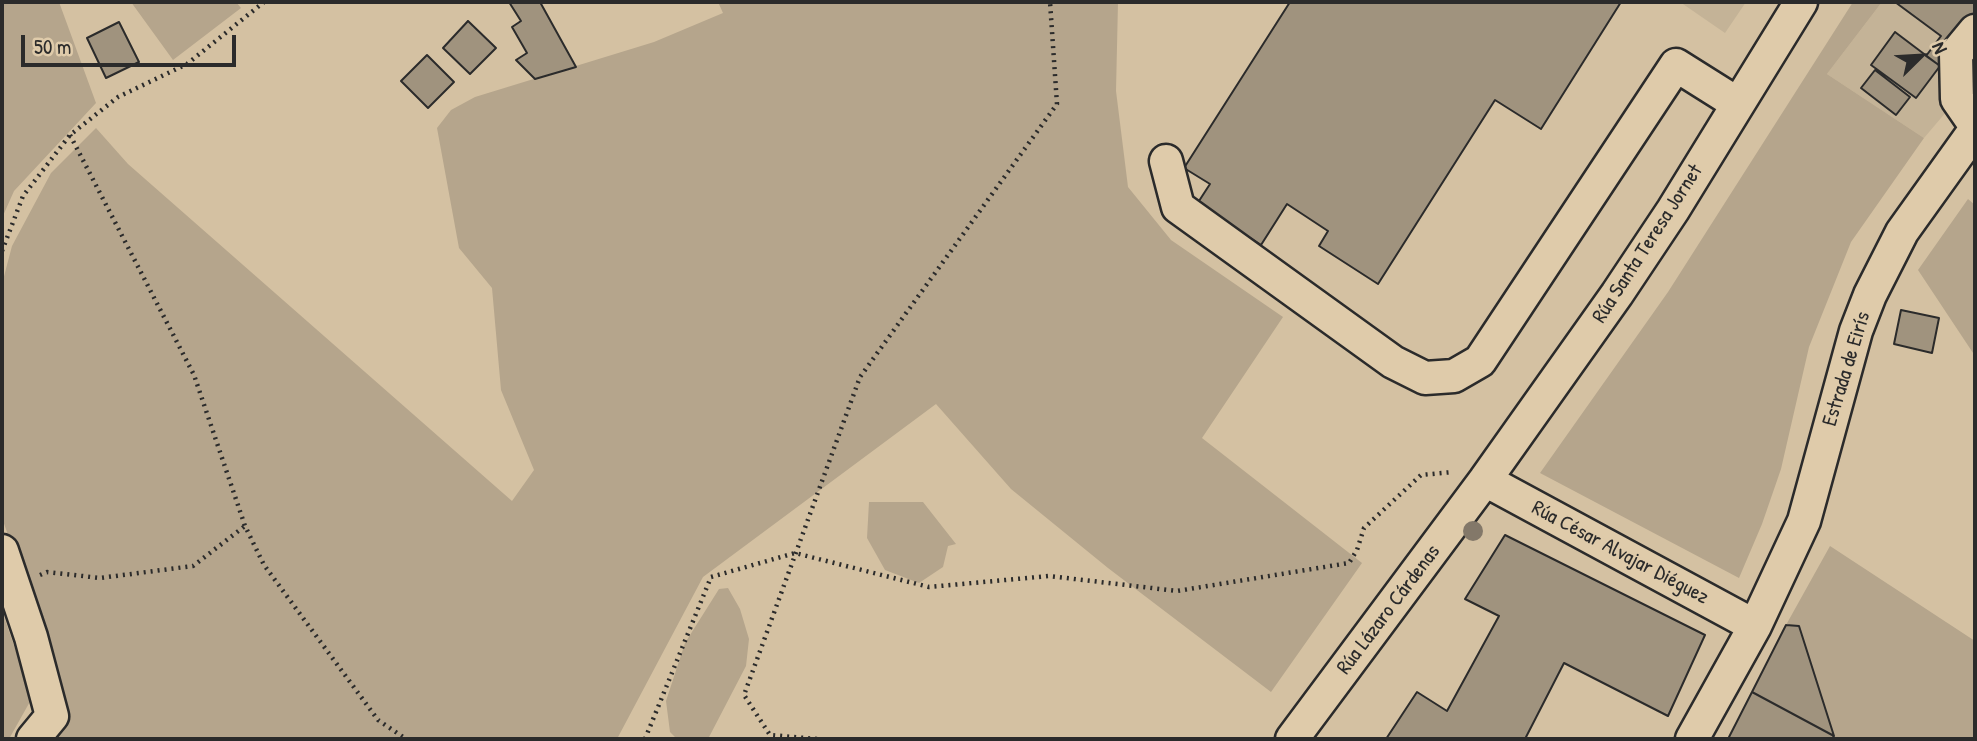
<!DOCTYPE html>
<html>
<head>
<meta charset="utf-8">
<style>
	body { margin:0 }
	#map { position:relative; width:1977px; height:741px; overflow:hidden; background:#d4c1a2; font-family:"Patrick Hand",sans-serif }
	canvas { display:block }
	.frame { position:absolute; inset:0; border:4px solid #2b2b2b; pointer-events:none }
	.north { position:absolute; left:1886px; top:21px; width:70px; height:70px; -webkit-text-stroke:5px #dfcbaa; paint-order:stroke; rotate:66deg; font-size:19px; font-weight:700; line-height:28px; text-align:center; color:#2b2b2b }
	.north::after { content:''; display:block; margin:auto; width:24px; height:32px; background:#2b2b2b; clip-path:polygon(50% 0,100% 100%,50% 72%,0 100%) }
	.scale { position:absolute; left:21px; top:35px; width:215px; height:32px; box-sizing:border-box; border:4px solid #2b2b2b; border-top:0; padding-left:9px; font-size:21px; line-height:24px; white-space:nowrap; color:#2b2b2b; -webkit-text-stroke:5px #dfcbaa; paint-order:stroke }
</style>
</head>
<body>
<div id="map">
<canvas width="1977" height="741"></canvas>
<div class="frame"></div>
<div class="north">N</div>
<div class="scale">50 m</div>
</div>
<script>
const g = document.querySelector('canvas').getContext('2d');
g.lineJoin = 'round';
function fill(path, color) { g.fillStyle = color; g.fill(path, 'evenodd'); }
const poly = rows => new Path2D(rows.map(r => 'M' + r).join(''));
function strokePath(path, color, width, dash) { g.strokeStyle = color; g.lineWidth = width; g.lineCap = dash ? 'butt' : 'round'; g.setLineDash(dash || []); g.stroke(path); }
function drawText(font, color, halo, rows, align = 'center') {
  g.font = font + ' "Patrick Hand",sans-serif'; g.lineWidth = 6; g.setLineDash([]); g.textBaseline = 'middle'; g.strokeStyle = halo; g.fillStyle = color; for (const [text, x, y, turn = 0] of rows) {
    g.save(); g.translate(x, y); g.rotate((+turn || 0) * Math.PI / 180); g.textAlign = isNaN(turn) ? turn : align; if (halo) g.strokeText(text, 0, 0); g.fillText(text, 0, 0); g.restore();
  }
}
const built = poly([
	[1680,2,1746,2,1725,33],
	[1882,2,1975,2,1975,78,1924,138,1827,74]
]);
const green = poly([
	[2,2,59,2,96,103,14,191,2,218],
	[131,2,236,2,241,8,173,60],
	[718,2,1118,2,1116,91,1128,187,1171,240,1283,317,1202,438,1362,563,1271,692,1108,568,1011,489,936,404,703,577,617,739,53,739,57,736,63,690,2,518,2,284,12,246,51,173,96,128,128,164,512,501,534,470,501,390,492,288,459,248,437,128,451,110,475,97,654,42,723,13],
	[1853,2,1882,2,1827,74,1924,138,1851,242,1809,347,1781,469,1762,524,1739,578,1540,473,1668,292],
	[1968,199,1975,205,1975,356,1918,270],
	[869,502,923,502,956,544,948,546,943,567,919,583,885,570,867,538],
	[1830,546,1975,641,1975,739,1835,739,1799,626,1786,625],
	[728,588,740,609,749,639,746,666,708,739,677,739,670,732,666,701,685,643,719,589],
	[2,611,32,698,9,739,2,739]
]);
const building = poly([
	[509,2,540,2,576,67,535,79,516,60,527,53,512,27,521,21,509,2],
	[1290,2,1621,2,1541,129,1495,100,1378,284,1319,246,1328,231,1287,204,1261,245,1197,204,1210,184,1184,168,1290,2],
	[1895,2,1975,2,1975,55,1973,59,1958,48,1943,68,1926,56,1941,36,1895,2],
	[468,21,496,48,470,74,443,48,468,21],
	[119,22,139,62,106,78,87,38,119,22],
	[1895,32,1940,66,1916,98,1871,65,1895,32],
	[427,55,454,82,428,108,401,81,427,55],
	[1875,70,1910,97,1896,115,1861,88,1875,70],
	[1901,310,1939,318,1932,353,1894,344,1901,310],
	[1505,535,1705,635,1668,716,1564,663,1525,739,1386,739,1417,692,1447,711,1499,616,1465,599,1505,535],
	[1786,625,1799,626,1834,736,1752,692,1786,625],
	[1752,692,1834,736,1832,739,1728,739,1752,692]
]);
const path = poly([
	[70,135,194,375,245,526,264,565,378,720,406,739],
	[2,251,23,196,70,135,118,97,187,64,264,2],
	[40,575,47,572,100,578,193,566,245,526],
	[645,739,711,577,795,553,929,587,1049,576,1177,591,1349,563,1357,550,1364,528,1421,475,1453,472],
	[817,739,770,735,744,695,860,377,1057,104,1050,2]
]);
const minor = poly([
	[1975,31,1956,54,1957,99,1975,125],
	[1166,161,1178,207,1393,362,1425,378,1454,376,1480,361,1676,65,1738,104],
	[1485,480,1755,626],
	[2,551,31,637,52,716,33,739],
	[1292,739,1485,480,1617,294,1673,210,1801,2],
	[1692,739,1755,626,1804,521,1856,331,1870,295,1902,232,1975,130]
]);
const trees = [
	[1473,531]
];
const streetNames = [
	["Rúa Santa Teresa Jornet",1648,244,-57],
	["Estrada de Eirís",1847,369,-73],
	["Rúa César Alvajar Diéguez",1620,553,28],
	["Rúa Lázaro Cárdenas",1389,610,-53]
];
fill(built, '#c4b397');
fill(green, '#b5a58c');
fill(building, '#a0937e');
strokePath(building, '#2b2b2b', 2);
strokePath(minor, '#2b2b2b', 37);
strokePath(path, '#2b2b2b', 4.5, [2, 5]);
strokePath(minor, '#dfcbaa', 32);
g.fillStyle = '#837869';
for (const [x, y] of trees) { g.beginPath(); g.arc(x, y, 10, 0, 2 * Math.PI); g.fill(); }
drawText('21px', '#2b2b2b', '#dfcbaa', streetNames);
</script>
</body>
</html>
